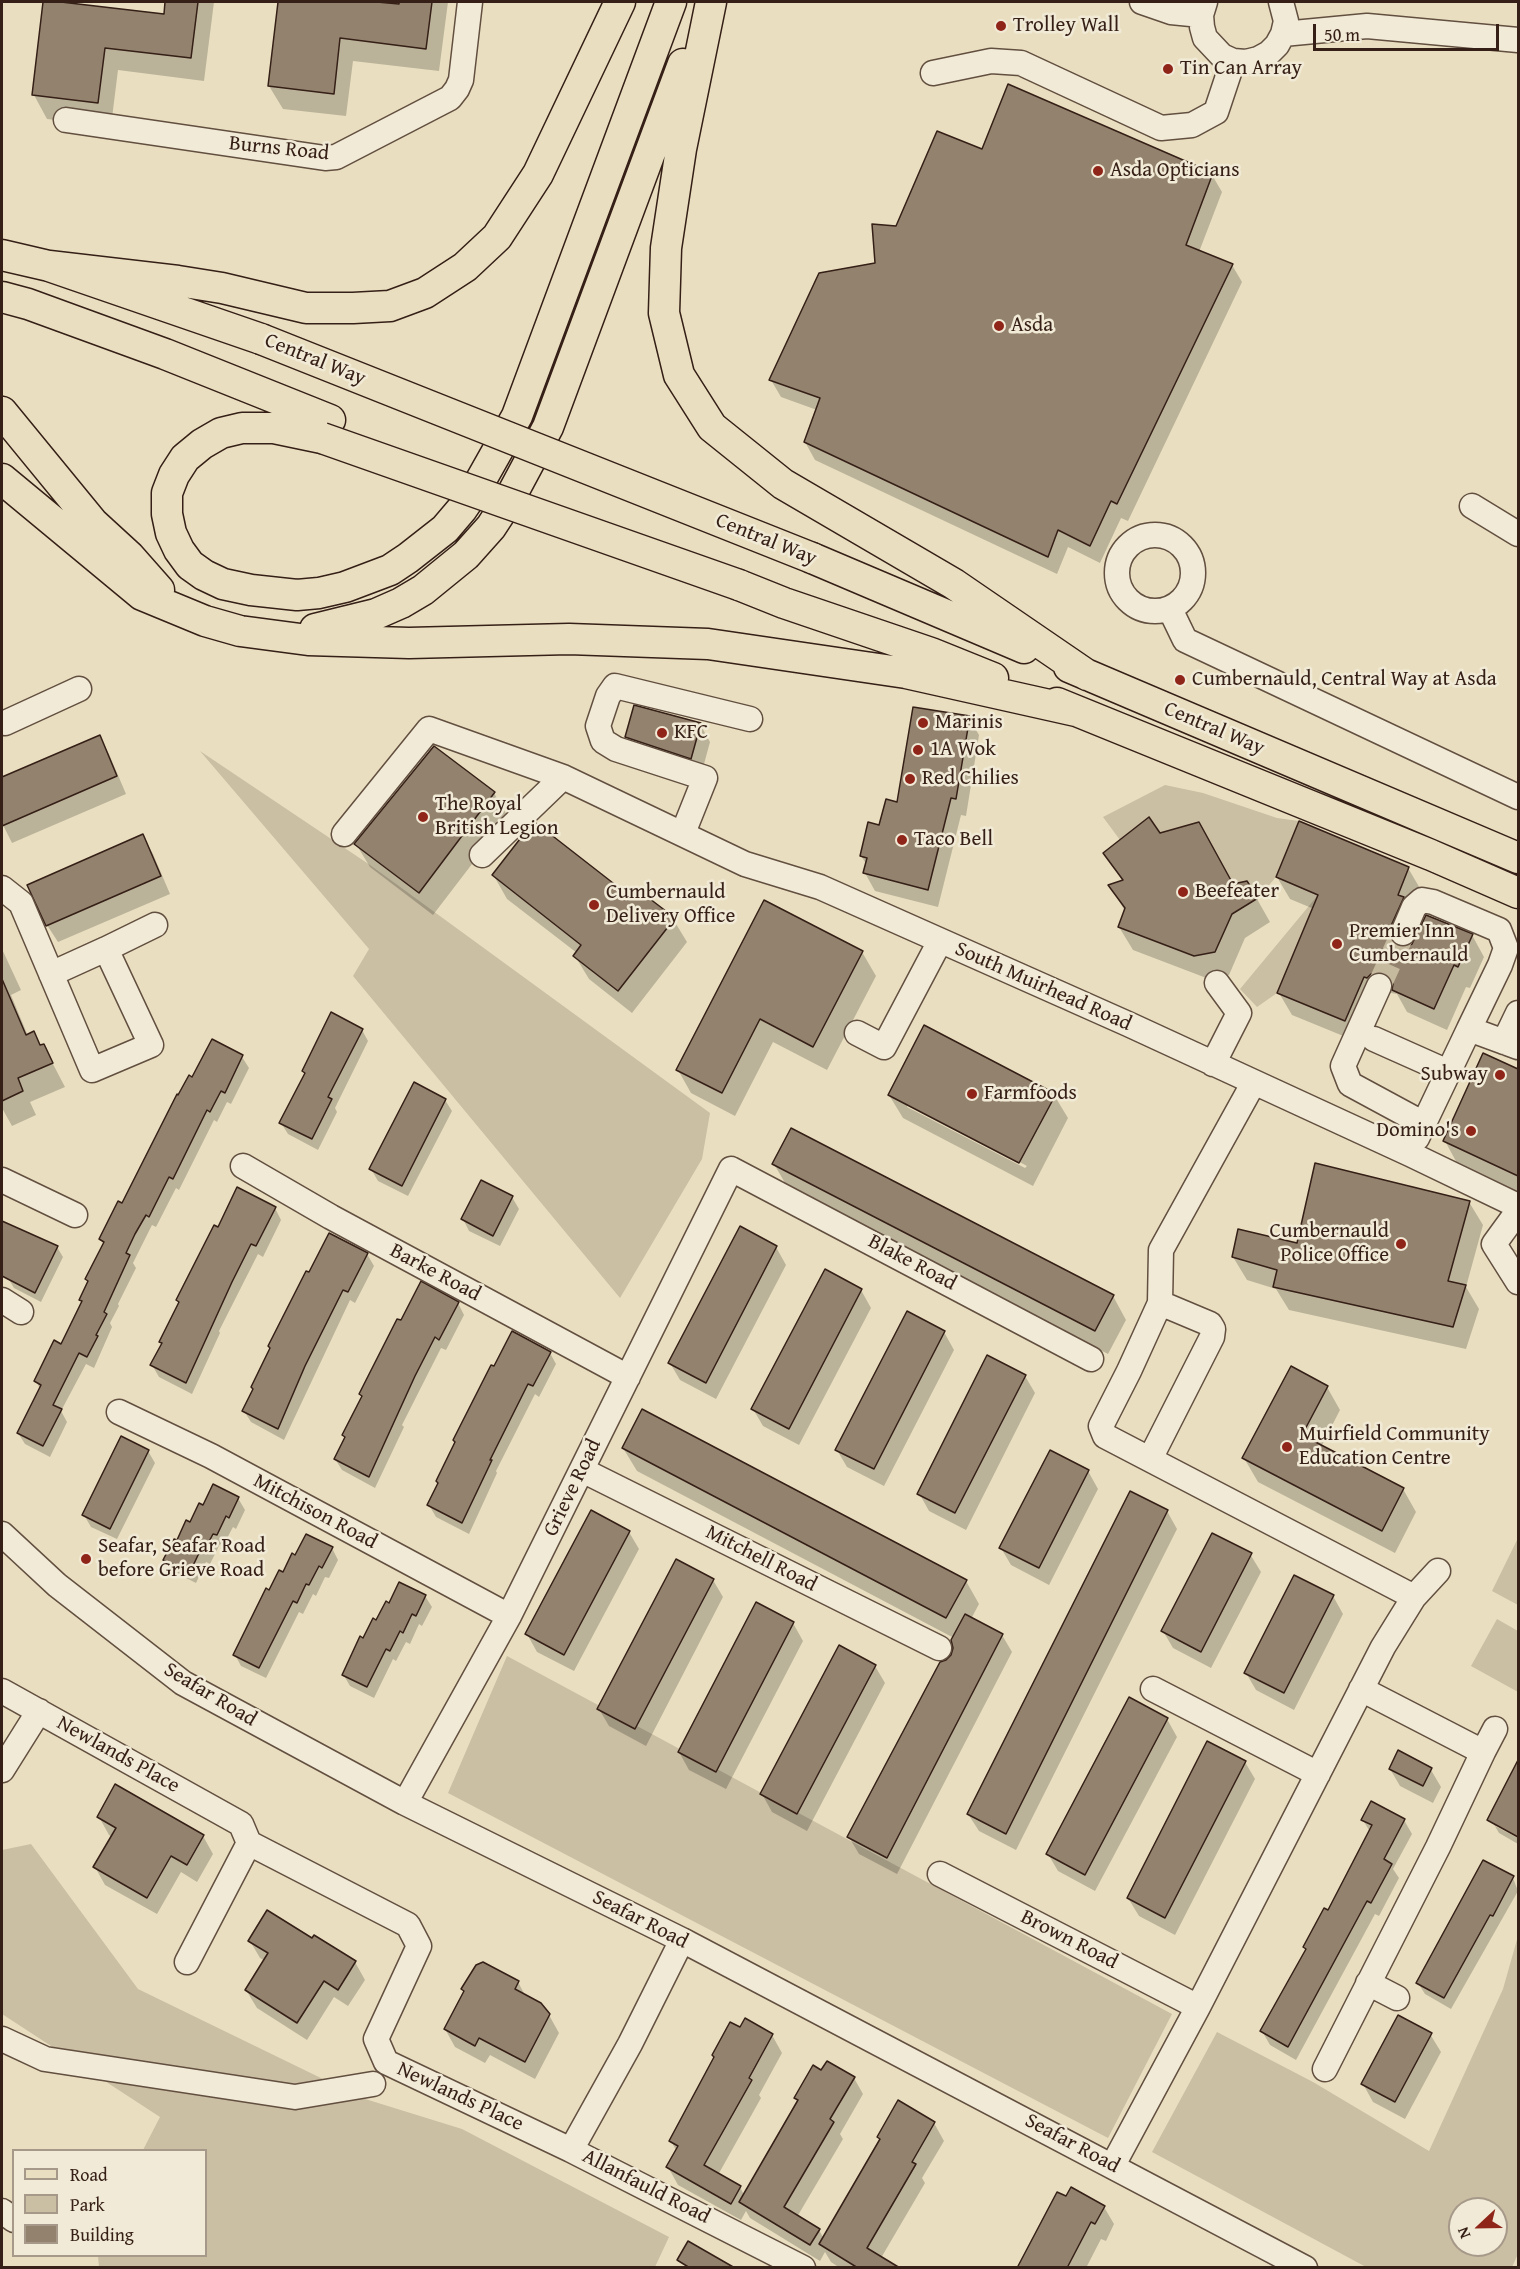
<!DOCTYPE html>
<html>
<head>
<meta charset="utf-8">
<style>
	body { margin:0 }
	#map { position:relative; width:1520px; height:2269px; overflow:hidden; background:#e9dfc0; font-family:"Gentium Book Plus",serif }
	canvas { display:block }
	.frame { position:absolute; inset:0; border:3px solid #351f16; pointer-events:none }
	.legend { position:absolute; left:12px; top:2149px; width:195px; height:108px; box-sizing:border-box; background:#f1ead6; border:2px solid #a69989; margin:0; padding:8px 10px; list-style:none; font-size:18px; color:#351f16 }
	.legend li { display:flex; align-items:center; gap:12px; height:30px }
	.legend b { width:30px; border:2px solid #a69989 }
	.north { position:absolute; left:1448px; top:2197px; width:60px; height:60px; box-sizing:border-box; background:#f1ead6; border:2px solid #a69989; border-radius:50%; rotate:248deg; font-size:16px; font-weight:700; line-height:24px; text-align:center; color:#351f16 }
	.north::after { content:''; display:block; margin:auto; width:21px; height:27px; background:#8f2418; clip-path:polygon(50% 0,100% 100%,50% 72%,0 100%) }
	.scale { position:absolute; left:1313px; top:24px; width:186px; height:27px; box-sizing:border-box; border:3px solid #351f16; border-top:0; padding-left:8px; font-size:18px; line-height:21px; white-space:nowrap; color:#351f16; -webkit-text-stroke:4px #f1ead6; paint-order:stroke }
</style>
</head>
<body>
<div id="map">
<canvas width="1520" height="2269"></canvas>
<div class="frame"></div>
<ul class="legend">
<li><b style="height:8px;background:#e9dfc0"></b>Road</li>
<li><b style="height:16px;background:#cabea3"></b>Park</li>
<li><b style="height:16px;background:#93836e"></b>Building</li>
</ul>
<div class="north">N</div>
<div class="scale">50 m</div>
</div>
<script>
const g = document.querySelector('canvas').getContext('2d');
g.lineJoin = 'round';
function fill(path, color) { g.fillStyle = color; g.fill(path, 'evenodd'); }
const poly = rows => new Path2D(rows.map(r => 'M' + r).join(''));
function strokePath(path, color, width, dash) { g.strokeStyle = color; g.lineWidth = width; g.lineCap = dash ? 'butt' : 'round'; g.setLineDash(dash || []); g.stroke(path); }
function drawText(font, color, halo, rows, align = 'center') {
  g.font = font + ' "Gentium Book Plus",serif'; g.lineWidth = 5; g.setLineDash([]); g.textBaseline = 'middle'; g.strokeStyle = halo; g.fillStyle = color; for (const [text, x, y, turn = 0] of rows) {
    g.save(); g.translate(x, y); g.rotate((+turn || 0) * Math.PI / 180); g.textAlign = isNaN(turn) ? turn : align; if (halo) g.strokeText(text, 0, 0); g.fillText(text, 0, 0); g.restore();
  }
}
const green = poly([
	[200,751,370,865,710,1113,702,1159,620,1298,353,976,369,949],
	[1165,785,1203,793,1277,818,1299,821,1276,877,1258,898,1247,881,1233,884,1199,822,1160,833,1148,818,1120,840,1103,817],
	[1318,895,1277,993,1257,1007,1240,989],
	[1518,1538,1518,1605,1492,1591],
	[1497,1619,1518,1631,1518,1692,1471,1666],
	[507,1656,1172,2014,1108,2138,448,1793],
	[31,1844,138,1989,362,2098,462,2129,669,2237,655,2267,99,2267,98,2256,206,2256,206,2150,143,2150,160,2117,2,2014,2,1850],
	[1518,1936,1518,2254,1512,2267,1366,2267,1152,2152,1217,2032,1313,2082,1429,2151,1503,1989],
	[1460,2209,1496,2209,1496,2245,1460,2245]
]);
const shadow = poly([
	[45,2,165,15,167,2,214,2,204,81,118,70,111,126,47,119,34,95],
	[279,2,365,2,400,6,401,2,448,2,439,71,353,61,346,116,283,109,269,86],
	[983,151,1212,175,1222,192,1199,252,1232,265,1242,282,1128,521,1121,518,1100,563,1068,547,1057,574,815,460,805,442,817,410,781,397,771,380,877,264,897,228],
	[969,718,979,735,966,816,961,815,938,907,875,891,865,873,867,865,861,856,898,803],
	[700,724,710,742,701,775,637,754,627,737],
	[99,736,109,754,126,794,12,843,2,823,2,779],
	[434,748,494,793,508,817,433,915,370,867,356,844],
	[143,836,153,854,170,894,58,942,47,925],
	[1105,853,1233,886,1257,899,1270,922,1245,938,1229,975,1209,979,1133,950,1119,927,1125,911,1110,886,1123,882],
	[1408,868,1421,890,1415,921,1403,948,1472,935,1484,957,1470,988,1466,987,1447,1030,1407,1012,1397,994,1391,993,1384,996,1358,1042,1292,1015,1279,993,1314,909,1290,899,1277,877],
	[494,876,631,900,673,919,687,942,632,1013,589,979,575,956,577,953,507,899],
	[2,949,21,990,11,995,28,1036,34,1033,41,1046,43,1045,65,1087,30,1102,36,1115,12,1126,2,1108],
	[862,952,876,976,827,1070,773,1042,735,1116,691,1093,678,1070],
	[362,1030,368,1041,335,1108,337,1112,318,1150,288,1134,281,1123,305,1075,303,1071],
	[1484,1055,1518,1071,1518,1192,1458,1165,1445,1141],
	[242,1057,249,1068,231,1104,227,1102,217,1122,214,1120,179,1190,176,1188,156,1227,152,1225,133,1263,136,1268,118,1304,119,1306,110,1323,112,1327,94,1368,86,1364,61,1411,67,1422,50,1457,25,1444,18,1433,40,1389,36,1381,62,1346,83,1304,80,1300,89,1283,86,1279,104,1245,101,1239,122,1205,193,1079],
	[889,1095,1054,1095,1068,1118,1033,1186,903,1118],
	[907,1103,1027,1166,1025,1168,907,1107],
	[445,1100,452,1111,408,1196,378,1181,371,1169],
	[774,1164,1113,1296,1126,1320,1108,1354,788,1188],
	[512,1197,519,1209,500,1246,469,1231,463,1219],
	[1469,1202,1483,1225,1466,1287,1479,1309,1466,1349,1289,1310,1276,1289,1247,1280,1233,1257,1298,1245],
	[275,1208,281,1220,263,1257,258,1254,219,1331,220,1333,192,1394,159,1377,152,1365,162,1345,160,1341,179,1304,177,1300,218,1229],
	[2,1222,57,1247,63,1257,41,1302,14,1288,8,1278,9,1276,2,1272],
	[776,1247,786,1265,716,1399,680,1380,670,1363],
	[367,1254,374,1266,355,1303,350,1300,284,1440,251,1422,244,1411,310,1274],
	[861,1290,871,1308,799,1445,763,1426,753,1409],
	[458,1303,464,1315,446,1350,441,1348,402,1425,404,1427,375,1488,342,1470,335,1459,346,1438,344,1435,362,1398,360,1394,402,1322],
	[944,1332,954,1350,884,1486,847,1467,837,1450],
	[550,1353,556,1364,539,1397,535,1394,496,1471,497,1473,469,1534,436,1517,429,1505],
	[1025,1376,1035,1393,966,1530,929,1511,919,1493],
	[1327,1387,1340,1410,1321,1447,1403,1489,1416,1512,1395,1553,1258,1482,1244,1458],
	[623,1448,966,1581,979,1604,971,1619,1002,1635,1012,1652,897,1874,859,1854,849,1837,947,1661,953,1656,954,1638,637,1471],
	[148,1451,155,1463,117,1539,91,1527,84,1515],
	[1088,1471,1098,1489,1049,1585,1011,1565,1001,1548],
	[238,1498,245,1510,236,1529,233,1527,223,1546,220,1544,210,1564,206,1562,196,1583,172,1571,165,1559,203,1507],
	[1167,1511,1177,1529,1016,1850,979,1831,968,1814],
	[629,1532,639,1549,574,1671,537,1652,527,1634],
	[332,1548,338,1560,329,1578,325,1577,316,1596,313,1594,303,1614,299,1612,266,1678,241,1666,235,1655,270,1592,296,1557],
	[1250,1554,1261,1572,1211,1668,1173,1648,1163,1631],
	[713,1580,723,1597,646,1746,609,1726,599,1709],
	[425,1596,432,1607,422,1626,419,1624,410,1644,406,1642,396,1661,393,1659,374,1698,350,1686,343,1674,364,1640,390,1605],
	[1333,1596,1343,1614,1294,1710,1256,1690,1246,1673],
	[793,1623,803,1641,726,1789,689,1770,679,1752],
	[875,1666,885,1683,807,1831,772,1812,762,1794],
	[1167,1719,1177,1737,1095,1891,1058,1871,1048,1854],
	[1245,1762,1255,1779,1175,1935,1139,1916,1128,1898],
	[1390,1769,1431,1770,1441,1787,1433,1803,1400,1786],
	[1508,1782,1518,1788,1518,1835,1498,1824,1495,1826,1518,1838,1518,1844,1499,1833,1492,1821],
	[99,1817,203,1836,213,1854,197,1882,181,1872,157,1914,105,1885,95,1867,112,1837,109,1835],
	[1363,1820,1404,1820,1412,1834,1393,1869,1399,1878,1379,1916,1375,1914,1296,2060,1270,2045,1262,2031,1307,1951,1305,1947,1329,1912,1370,1832],
	[1513,1878,1518,1891,1451,2009,1425,1994,1418,1983],
	[312,1940,355,1962,365,1980,348,2006,334,1997,307,2040,257,2008,246,1990,265,1961,260,1958,250,1941],
	[518,1982,526,1997,549,2015,559,2033,535,2079,490,2055,485,2063,455,2047,445,2029,465,1992,463,1989],
	[740,2029,772,2035,782,2053,759,2095,761,2098,718,2175,740,2187,744,2195,798,2102,796,2098,822,2072,854,2078,863,2094,840,2134,843,2139,797,2217,819,2230,824,2239,881,2141,878,2137,934,2123,944,2141,922,2178,925,2183,881,2258,897,2268,840,2268,831,2262,825,2252,820,2261,750,2218,746,2211,741,2220,678,2185,668,2167,677,2152,671,2141],
	[1430,2034,1441,2052,1405,2119,1373,2102,1363,2084],
	[1104,2207,1114,2224,1106,2241,1101,2239,1086,2268,1020,2268]
]);
const building = poly([
	[43,2,61,2,164,14,165,2,198,2,191,58,105,48,98,103,32,95,43,2],
	[278,2,377,2,399,4,399,2,432,2,426,49,340,38,334,94,268,86,278,2],
	[1008,84,1213,173,1186,245,1233,264,1117,504,1111,501,1090,546,1058,530,1048,557,804,442,820,398,769,380,819,273,875,263,872,224,896,226,937,131,982,149,1008,84],
	[634,705,701,723,691,759,625,737,634,705],
	[913,707,970,716,956,799,951,798,928,890,863,873,867,858,860,856,868,822,879,825,886,799,897,802,913,707],
	[100,735,117,776,2,826,2,777,100,735],
	[434,746,495,792,419,893,354,844,434,746],
	[1149,817,1160,833,1199,822,1233,884,1247,881,1258,898,1232,914,1215,952,1194,956,1118,927,1125,908,1108,885,1123,880,1103,853,1149,817],
	[1299,821,1409,867,1398,895,1404,897,1390,928,1389,935,1391,941,1397,946,1405,947,1412,944,1426,915,1473,934,1458,967,1454,965,1434,1009,1392,990,1393,984,1390,977,1384,973,1378,972,1371,974,1367,978,1364,977,1345,1021,1277,993,1318,895,1276,877,1299,821],
	[536,823,631,897,637,889,675,918,618,991,573,956,581,945,492,875,523,835,536,823],
	[143,834,161,876,46,926,27,885,143,834],
	[764,900,863,951,813,1047,760,1019,722,1093,676,1070,764,900],
	[2,979,26,1035,34,1031,40,1045,44,1044,53,1063,18,1078,23,1091,2,1101,2,979],
	[331,1012,363,1029,328,1097,332,1099,312,1139,279,1123,305,1073,302,1071,331,1012],
	[924,1025,1056,1094,1019,1163,888,1095,924,1025],
	[212,1039,243,1055,225,1093,221,1091,210,1112,207,1110,173,1179,169,1177,149,1217,146,1215,135,1234,126,1253,130,1255,104,1312,107,1314,96,1335,98,1336,87,1357,79,1353,53,1405,62,1409,43,1446,17,1433,41,1385,34,1381,54,1340,61,1344,82,1301,79,1300,88,1281,85,1279,104,1242,99,1239,118,1201,122,1203,177,1094,178,1095,189,1075,192,1077,212,1039],
	[1483,1053,1518,1069,1518,1176,1443,1141,1483,1053],
	[414,1082,446,1099,402,1186,369,1169,414,1082],
	[791,1128,1114,1295,1095,1331,772,1164,791,1128],
	[1315,1163,1470,1201,1448,1281,1466,1285,1453,1327,1273,1287,1277,1270,1232,1257,1238,1229,1297,1243,1315,1163],
	[481,1180,513,1196,493,1236,461,1219,481,1180],
	[237,1187,276,1207,256,1246,251,1244,232,1282,186,1383,150,1365,162,1343,159,1342,179,1302,176,1300,214,1225,218,1227,237,1187],
	[2,1221,58,1246,35,1293,2,1276,2,1221],
	[740,1226,777,1246,706,1383,668,1363,740,1226],
	[329,1233,368,1253,348,1292,343,1290,305,1366,278,1429,242,1411,253,1389,251,1387,270,1348,268,1346,306,1271,309,1272,329,1233],
	[825,1269,862,1289,789,1429,751,1409,825,1269],
	[421,1281,459,1302,439,1340,435,1337,415,1376,369,1477,334,1459,345,1437,342,1435,362,1396,359,1394,397,1319,401,1320,421,1281],
	[907,1311,945,1331,874,1469,835,1450,907,1311],
	[512,1331,551,1352,533,1386,528,1384,490,1460,492,1460,462,1523,427,1505,438,1483,436,1481,455,1442,453,1440,491,1365,494,1366,512,1331],
	[987,1355,1026,1375,955,1513,917,1494,987,1355],
	[1291,1366,1328,1386,1302,1435,1404,1488,1382,1531,1242,1458,1291,1366],
	[642,1409,967,1580,946,1618,622,1448,642,1409],
	[121,1436,149,1450,110,1529,82,1515,121,1436],
	[1050,1450,1089,1470,1039,1568,999,1548,1050,1450],
	[213,1484,239,1497,229,1518,226,1516,217,1535,213,1534,203,1553,200,1551,190,1572,163,1560,174,1539,177,1540,186,1520,190,1522,199,1503,203,1505,213,1484],
	[1130,1491,1168,1510,1006,1834,967,1814,1130,1491],
	[591,1510,630,1531,564,1655,525,1634,591,1510],
	[1212,1533,1252,1553,1201,1652,1161,1631,1212,1533],
	[306,1534,333,1547,322,1568,319,1566,309,1585,306,1584,297,1603,293,1601,259,1668,233,1655,266,1588,269,1590,279,1570,283,1572,292,1553,295,1555,306,1534],
	[676,1559,714,1579,635,1729,597,1709,676,1559],
	[1294,1575,1334,1595,1284,1693,1244,1673,1294,1575],
	[399,1582,426,1595,416,1616,412,1614,403,1633,400,1631,390,1651,386,1649,367,1687,342,1675,360,1636,363,1638,373,1618,376,1620,386,1601,389,1603,399,1582],
	[756,1602,794,1622,716,1772,678,1752,756,1602],
	[965,1614,1003,1634,887,1858,847,1837,940,1662,946,1660,951,1655,953,1648,951,1640,965,1614],
	[839,1645,876,1665,797,1814,760,1794,839,1645],
	[1129,1697,1168,1718,1085,1875,1046,1854,1129,1697],
	[1207,1741,1246,1761,1165,1918,1127,1898,1207,1741],
	[1398,1750,1432,1768,1423,1786,1389,1769,1398,1750],
	[1518,1760,1518,1837,1487,1820,1518,1760],
	[115,1784,204,1835,187,1865,171,1856,147,1898,93,1867,116,1828,97,1817,115,1784],
	[1371,1801,1405,1819,1384,1859,1392,1864,1371,1903,1367,1901,1288,2047,1260,2031,1306,1949,1303,1947,1324,1908,1328,1910,1372,1825,1361,1820,1371,1801],
	[1483,1860,1514,1876,1493,1916,1490,1915,1444,1998,1416,1983,1483,1860],
	[267,1910,312,1938,314,1935,356,1961,338,1990,324,1981,297,2023,245,1990,268,1953,248,1941,267,1910],
	[483,1962,519,1981,515,1989,541,2003,550,2014,525,2062,479,2038,475,2046,444,2029,464,1991,461,1989,476,1965,483,1962],
	[1398,2015,1432,2033,1395,2102,1361,2084,1398,2015],
	[745,2018,773,2034,749,2078,752,2080,704,2165,741,2186,731,2204,666,2167,678,2146,669,2141,714,2057,712,2055,730,2022,740,2027,745,2018],
	[827,2061,855,2077,830,2119,834,2122,784,2207,820,2229,810,2245,739,2202,798,2100,794,2098,813,2065,821,2070,827,2061],
	[898,2100,935,2122,912,2162,916,2164,867,2248,900,2268,858,2268,819,2244,880,2139,877,2137,898,2100],
	[1071,2187,1105,2206,1095,2224,1091,2222,1067,2268,1017,2268,1057,2192,1066,2196,1071,2187],
	[688,2241,735,2268,690,2268,677,2260,688,2241]
]);
const minorTunnel = poly([
	[1379,986,1403,933]
]);
const minor = poly([
	[1142,2,1171,12,1201,15],
	[1205,2,1201,15,1202,27,1205,38,1222,56,1233,61,1246,62,1258,59,1269,53,1277,45,1283,34,1286,21,1281,2],
	[1283,34,1367,26,1518,40],
	[933,73,991,61,1021,63,1161,128,1192,125,1216,112,1233,61],
	[66,120,325,158,336,157,450,98,457,89,461,80,470,2],
	[1472,506,1518,534],
	'1117 573a38 38 0 1 1 76 0a38 38 0 1 1-76 0Z',
	[1170,609,1185,640,1518,797],
	[5,723,79,689],
	[683,833,705,778,616,749,603,741,598,726,608,696,615,686,750,719],
	[344,834,429,729,563,777,745,864,820,887,1128,1024,1410,1154,1518,1206],
	[482,855,563,777],
	[2,888,21,903,92,1070,151,1045,106,949,51,974],
	[1403,933,1414,907,1422,900,1433,902,1499,930,1506,948,1500,965,1469,1029],
	[106,949,155,925],
	[1379,986,1343,1066,1350,1084,1424,1124],
	[857,1033,884,1047,940,941],
	[1374,1039,1448,1072],
	[1504,1042,1518,1013],
	[1213,1064,1239,1013,1217,983],
	[1254,1082,1161,1250,1160,1303,1129,1371,1101,1426,1105,1436,1414,1597,1438,1571],
	[1417,1138,1469,1029,1518,1047],
	[243,1166,331,1217,628,1377],
	[2,1180,75,1215],
	[1518,1211,1494,1244,1518,1282],
	[2,1300,21,1312],
	[119,1412,211,1456,509,1616],
	[1150,1459,1212,1337,1213,1329,1210,1324,1160,1303],
	[582,1470,939,1648],
	[2,1534,57,1585,183,1683,405,1803,682,1940,1305,2268],
	[1153,1689,1318,1774],
	[2,1691,241,1824,249,1843,408,1925,419,1946,376,2039,386,2062,571,2150],
	[1483,1752,1495,1729],
	[2,1770,39,1711],
	[405,1803,509,1616,731,1169,1091,1359],
	[940,1874,1198,2007],
	[682,1940,630,2044,571,2150,803,2268],
	[187,1962,249,1843],
	[1368,1983,1397,1998],
	[2,2039,45,2059,295,2097,373,2084],
	[1325,2069,1438,1847,1483,1752,1361,1689],
	[1113,2165,1198,2007,1383,1647,1414,1597],
	[2,2211,14,2220]
]);
const major = poly([
	[711,2,681,149,666,248,664,313,679,375,712,427,783,484,954,584,1087,675],
	[2,255,49,266,261,339],
	[49,266,178,281,222,288,306,308,353,308,390,306,425,293,465,267,497,237,538,174,620,2],
	[2,297,28,304,165,354,330,420],
	[2,412,93,523,129,556,159,590],
	[322,438,274,428,242,428,221,433,202,444,185,458,174,475,167,493,167,514,171,533,179,550,190,565,204,575,223,584,251,590,297,595,319,593,345,587,390,570,408,558,445,529,462,509,477,487,517,416,671,2],
	[2,479,142,595,205,621,240,631,308,640,409,643,569,639,708,644,906,673,1076,711],
	[812,558,1024,648],
	[739,585,784,603,931,653,993,678],
	[315,629,376,614,401,603,423,590,466,555,491,527,510,498,548,427,683,64],
	[1069,667,1518,858],
	[1057,703,1431,855,1518,893]
]);
const majorBridge = poly([
	[261,339,812,558],
	[322,438,739,585]
]);
const markers = [
	[1001,26,6,"#8f2418"],
	[1168,69,6,"#8f2418"],
	[1098,171,6,"#8f2418"],
	[999,326,6,"#8f2418"],
	[1180,680,6,"#8f2418"],
	[923,723,6,"#8f2418"],
	[662,733,6,"#8f2418"],
	[918,750,6,"#8f2418"],
	[910,779,6,"#8f2418"],
	[423,817,6,"#8f2418"],
	[902,840,6,"#8f2418"],
	[1183,892,6,"#8f2418"],
	[594,905,6,"#8f2418"],
	[1337,944,6,"#8f2418"],
	[1500,1075,6,"#8f2418"],
	[972,1094,6,"#8f2418"],
	[1471,1131,6,"#8f2418"],
	[1401,1244,6,"#8f2418"],
	[1287,1447,6,"#8f2418"],
	[86,1559,6,"#8f2418"]
];
const poiNames = [
	["Trolley Wall",1013,26],
	["Tin Can Array",1180,69],
	["Asda Opticians",1110,171],
	["Asda",1011,326],
	["Cumbernauld, Central Way at Asda",1192,680],
	["Marinis",935,723],
	["KFC",674,733],
	["1A Wok",930,750],
	["Red Chilies",922,779],
	["The Royal",435,805],
	["British Legion",435,829],
	["Taco Bell",914,840],
	["Beefeater",1195,892],
	["Cumbernauld",606,893],
	["Delivery Office",606,917],
	["Premier Inn",1349,932],
	["Cumbernauld",1349,956],
	["Subway",1488,1075,"right"],
	["Farmfoods",984,1094],
	["Domino's",1459,1131,"right"],
	["Cumbernauld",1389,1232,"right"],
	["Police Office",1389,1256,"right"],
	["Muirfield Community",1299,1435],
	["Education Centre",1299,1459],
	["Seafar, Seafar Road",98,1547],
	["before Grieve Road",98,1571]
];
const streetNames = [
	["Burns Road",279,149,6],
	["Central Way",315,360,22],
	["Central Way",766,540,22],
	["Central Way",1214,729,23],
	["South Muirhead Road",1043,987,24],
	["Blake Road",912,1263,28],
	["Barke Road",435,1273,28],
	["Grieve Road",573,1488,-64],
	["Mitchison Road",315,1512,28],
	["Mitchell Road",761,1559,27],
	["Seafar Road",210,1695,31],
	["Newlands Place",118,1755,29],
	["Seafar Road",640,1920,27],
	["Brown Road",1069,1940,27],
	["Newlands Place",460,2097,25],
	["Seafar Road",1072,2144,28],
	["Allanfauld Road",646,2187,27]
];
fill(green, '#cabea3');
fill(shadow, '#0003');
fill(building, '#93836e');
strokePath(building, '#351f16', 1.5);
strokePath(minorTunnel, '#c5b99e', 24, [24, 12]);
strokePath(minor, '#624f40', 27);
strokePath(major, '#351f16', 33);
strokePath(minor, '#f1ead6', 24);
strokePath(major, '#e9dfc0', 30);
strokePath(majorBridge, '#351f16', 33, []);
strokePath(majorBridge, '#e9dfc0', 30);
for (const [x, y, r, color] of markers) { const dot = new Path2D(); dot.arc(x, y, r, 0, 2 * Math.PI); g.fillStyle = color; g.fill(dot); strokePath(dot, '#f1ead6', 2); }
drawText('21px', '#351f16', '#f1ead6', poiNames, 'left');
drawText('21px', '#351f16', '#f1ead6', streetNames);
</script>
</body>
</html>
